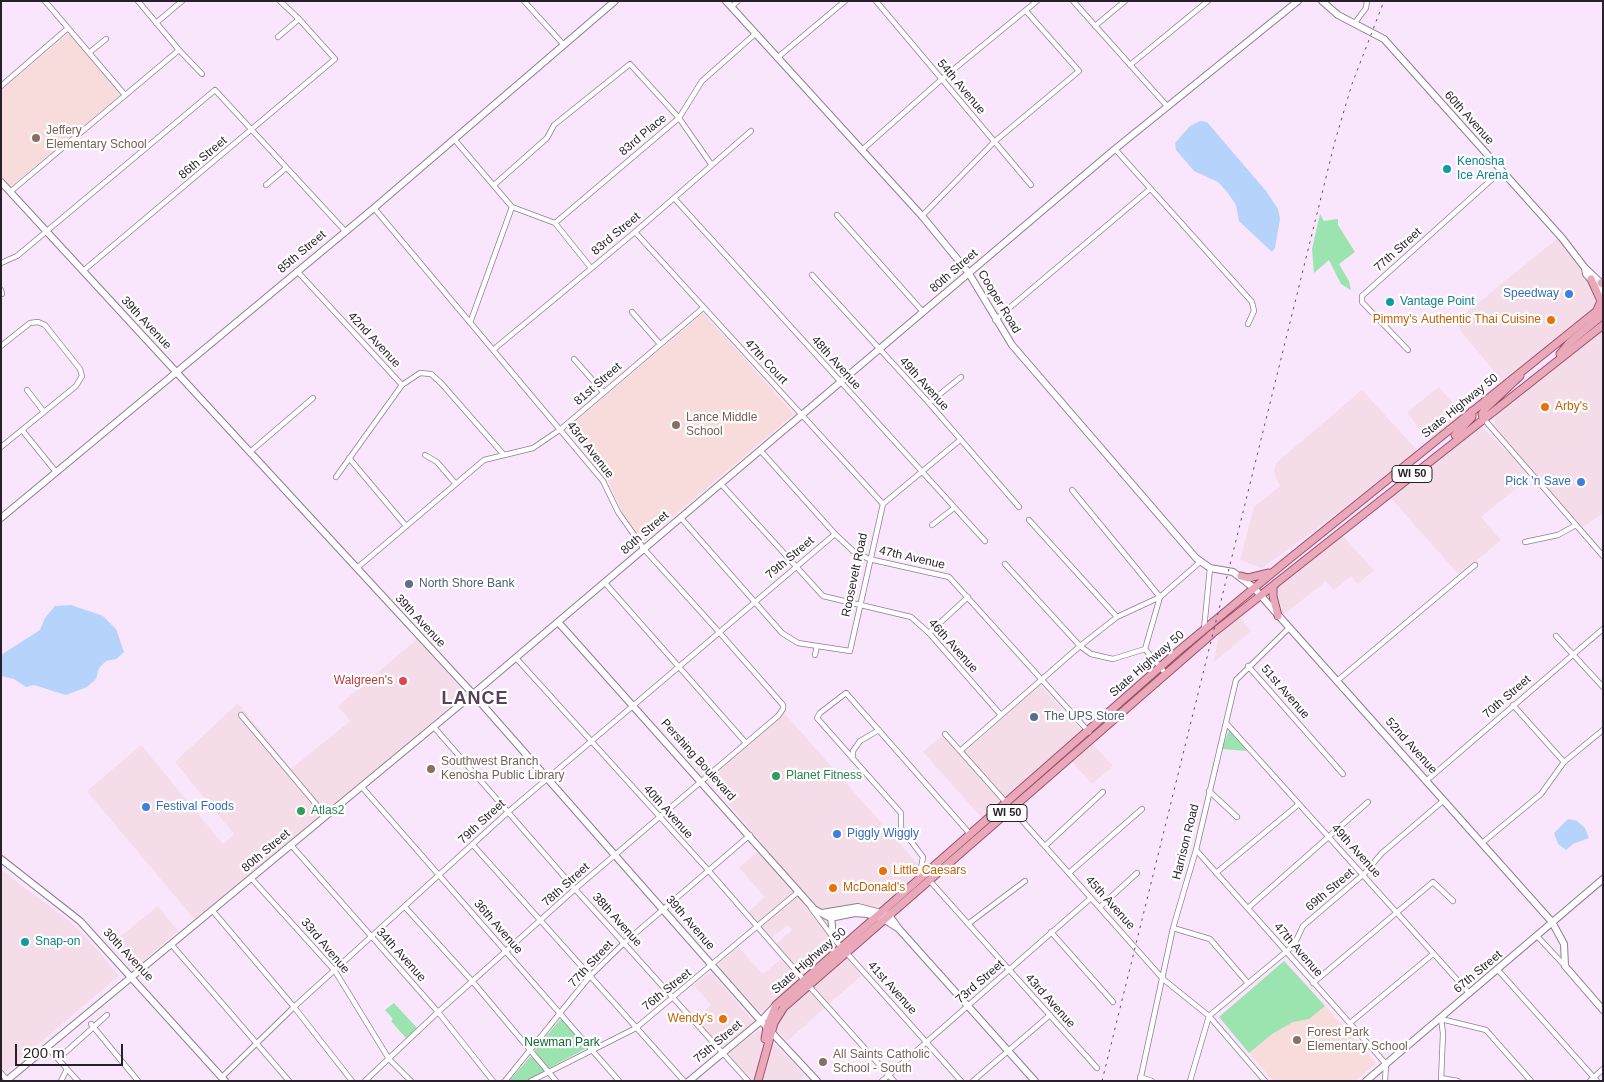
<!DOCTYPE html>
<html>
<head>
<meta charset="utf-8">
<style>
	body { margin:0 }
	#map { position:relative; width:1604px; height:1082px; overflow:hidden; background:#f9e6fd; font-family:Helvetica,sans-serif }
	canvas { display:block }
	.frame { position:absolute; inset:0; border:2px solid #271f29; pointer-events:none }
	.scale { position:absolute; left:15px; top:1044px; width:108px; height:22px; box-sizing:border-box; border:2px solid #271f29; border-top:0; padding-left:6px; font-size:15px; line-height:18px; white-space:nowrap; color:#271f29; -webkit-text-stroke:4px #fff; paint-order:stroke }
</style>
</head>
<body>
<div id="map">
<canvas width="1604" height="1082"></canvas>
<div class="frame"></div>
<div class="scale">200 m</div>
</div>
<script>
const g = document.querySelector('canvas').getContext('2d');
g.lineJoin = 'round';
function fill(path, color) { g.fillStyle = color; g.fill(path, 'evenodd'); }
const poly = rows => new Path2D(rows.map(r => 'M' + r).join(''));
function strokePath(path, color, width, dash) { g.strokeStyle = color; g.lineWidth = width; g.lineCap = dash ? 'butt' : 'round'; g.setLineDash(dash || []); g.stroke(path); }
function drawText(font, color, halo, rows, align = 'center') {
  g.font = font + ' Helvetica,sans-serif'; g.lineWidth = 4.5; g.setLineDash([]); g.textBaseline = 'middle'; g.strokeStyle = halo; g.fillStyle = color; for (const [text, x, y, turn = 0] of rows) {
    g.save(); g.translate(x, y); g.rotate((+turn || 0) * Math.PI / 180); g.textAlign = isNaN(turn) ? turn : align; if (halo) g.strokeText(text, 0, 0); g.fillText(text, 0, 0); g.restore();
  }
}
const commercial = poly([
	[1558,238,1597,284,1594,310,1504,382,1462,333,1456,321],
	[1603,326,1603,513,1583,527,1534,474,1481,517,1501,540,1459,575,1389,496,1481,426,1507,452,1511,449,1494,427,1496,414],
	[1439,387,1462,414,1431,439,1420,430,1407,412],
	[1362,390,1417,450,1315,530,1262,568,1240,560,1254,507,1280,486,1274,472,1276,463],
	[1341,534,1374,570,1358,584,1351,576,1334,590,1326,581,1282,616,1270,602,1269,592],
	[1238,616,1251,631,1214,662,1219,632],
	[417,639,466,694,195,920,87,791,141,745,223,844,234,834,175,762,238,703,291,769,350,721,338,706],
	[1040,685,1081,730,983,819,923,752,946,732,959,747,968,749],
	[784,713,925,872,878,910,827,910,817,906,809,897,802,903,837,947,764,1013,759,1011,721,969,719,963,738,947,763,974,785,956,775,945,792,930,788,925,770,939,747,913,765,897,739,868,764,846,709,780],
	[1093,744,1113,766,1092,784,1072,762],
	[1,870,68,920,90,941,119,976,5,1072,1,1067],
	[158,906,178,931,133,970,110,945],
	[846,957,862,975,787,1041,775,1027,783,1012],
	[712,973,752,1020,751,1025,725,1047,720,1046,696,1019,711,1005,694,985,708,974],
	[759,1030,765,1034,755,1081,751,1081,728,1054],
	[774,1044,805,1075,799,1081,763,1081,771,1047]
]);
const education = poly([
	[69,33,121,95,11,186,1,176,1,90],
	[703,313,794,414,643,542,625,519,609,482,567,429],
	[1285,961,1376,1063,1355,1081,1273,1081,1219,1017]
]);
const green = poly([
	[1320,214,1324,221,1338,219,1338,225,1355,252,1339,264,1349,281,1351,290,1341,284,1329,260,1314,273,1312,249],
	[1229,730,1247,751,1222,749],
	[1284,961,1325,1006,1309,1019,1293,1022,1272,1034,1249,1053,1219,1017],
	[394,1003,417,1028,406,1038,391,1021,393,1019,385,1010],
	[560,1020,565,1020,587,1048,549,1068,536,1053,535,1049],
	[531,1056,544,1069,543,1073,527,1081,509,1081]
]);
const water = poly([
	[1200,121,1207,122,1266,191,1278,209,1280,219,1275,248,1272,252,1239,221,1236,205,1228,193,1218,182,1194,171,1176,150,1175,143,1190,126],
	[71,605,103,616,116,629,124,652,116,659,106,661,99,668,96,679,87,687,66,695,34,685,26,687,14,679,1,676,1,656,4,653,40,630,45,618,55,606],
	[1568,819,1577,821,1585,828,1589,838,1573,844,1566,850,1558,844,1554,833]
]);
const street = poly([
	[45,1,125,95],
	[138,1,179,50,202,74],
	[524,1,563,44],
	[876,1,1031,185],
	[1073,1,1167,106],
	[731,7,738,1],
	[156,23,182,1],
	[1354,24,1366,8,1367,1],
	[1095,26,1125,1],
	[278,37,299,19],
	[90,52,106,39],
	[777,58,845,1],
	[1130,65,1208,1],
	[1,86,68,28],
	[454,139,512,207,555,223,591,268],
	[1115,149,1252,302,1254,311,1248,324],
	[862,150,942,79,1037,1],
	[266,185,286,168],
	[494,185,547,138,554,125,630,64,679,118,711,164],
	[10,192,179,50],
	[674,198,985,541],
	[837,215,923,312],
	[922,216,994,142,1079,71,1026,11],
	[555,223,679,118,702,81,755,34],
	[635,232,883,504],
	[1,263,17,256,215,90,345,231],
	[83,271,335,59,299,19,280,1],
	[297,271,402,385],
	[812,275,929,403,1019,507],
	[1,290,2,294],
	[632,312,660,344],
	[995,320,1150,189],
	[470,323,512,207],
	[1,346,30,323,38,322,45,325,80,369,82,376,76,386,1,447],
	[493,350,635,232,751,131],
	[1408,350,1362,302,1362,296,1501,171],
	[574,359,603,392],
	[27,390,44,412],
	[929,403,961,377],
	[1483,418,1603,556],
	[22,430,56,472],
	[760,450,835,534,853,551,869,559,949,577,1089,732],
	[250,452,313,398],
	[425,455,437,462,455,483],
	[349,458,406,526],
	[336,477,402,385,420,373,431,374,441,383,504,455],
	[721,484,823,596,911,617,929,633,1000,714],
	[883,504,960,440],
	[681,518,782,633,798,643,850,651,883,504],
	[1029,520,1117,617],
	[932,525,954,508],
	[1525,542,1558,535,1576,525],
	[1005,564,1080,646,1091,654,1113,659,1145,649,1160,597,1072,490],
	[357,568,484,460,533,448,561,429,703,308],
	[605,583,746,743],
	[1204,629,1210,568],
	[929,633,968,597],
	[1556,636,1603,687],
	[1145,649,1166,674],
	[815,655,817,646],
	[516,658,708,870,804,980],
	[1248,666,1343,774],
	[1337,681,1475,565],
	[1513,705,1564,762],
	[241,715,326,816],
	[1227,724,1469,993],
	[433,726,575,889,748,1081],
	[945,734,1163,979,1209,1016,1265,1081],
	[960,751,1080,646,1117,617,1160,597,1200,562],
	[853,759,853,751,860,741,879,730],
	[1426,781,1603,629],
	[361,786,619,1081],
	[1209,791,1237,817],
	[1482,843,1541,794,1564,762,1603,730],
	[291,845,438,1012,493,1081],
	[473,845,684,1081],
	[1045,846,1103,792],
	[1196,850,1386,1064,1385,1081],
	[1069,873,1142,809],
	[1216,873,1299,804],
	[920,874,923,857,901,828,901,813,817,718,820,713,846,693,970,834],
	[251,878,335,971,389,1059,411,1081],
	[929,880,1097,1068],
	[405,907,473,982,556,1081],
	[1100,907,1137,873],
	[811,908,835,940,961,1081],
	[1248,908,1368,802],
	[212,910,294,1007,352,1081],
	[968,924,1025,881],
	[1173,928,1210,939,1247,982],
	[1051,932,1113,1002],
	[1537,936,1565,966],
	[171,944,289,1081],
	[1498,970,1597,1081],
	[1313,983,1433,882,1453,901],
	[809,986,894,1081],
	[1350,1023,1433,954],
	[91,1024,138,1081],
	[47,1047,78,1081],
	[59,1058,107,1015],
	[1,1073,7,1080],
	[222,1077,294,1007,508,812,835,534],
	[1140,1077,1152,1081],
	[1441,1078,1458,1081],
	[61,1081,67,1069],
	[365,1081,438,1012,575,889,778,716,783,709,783,705,719,632,644,549,618,512,603,481,374,208],
	[505,1081,590,976,624,943,750,835],
	[531,1081,636,1028,798,892],
	[882,1081,1091,898],
	[973,1081,1050,1015],
	[1140,1081,1173,928,1196,850,1236,680,1289,628],
	[1190,1081,1209,1016,1294,945,1303,926,1364,874,1382,853,1444,800],
	[1441,1081,1443,1033,1441,1019,1486,1030,1531,1081],
	[1590,1081,1603,1069]
]);
const secondary = poly([
	[726,1,922,216,968,272,1012,345,1196,558,1210,568,1233,572,1254,588,1552,922,1564,944,1565,966,1603,1010],
	[1322,1,1338,15,1384,39,1562,238,1585,268,1603,285],
	[1,182,473,694,761,1021,817,1081],
	[1585,268,1586,274,1603,293],
	[1,518,374,208,615,1],
	[558,622,814,909,830,918,855,913,867,914,885,920,899,929],
	[1,859,80,921,225,1081],
	[822,913,858,907,889,915,899,929,1035,1081],
	[831,916,833,937],
	[6,1081,473,694,1115,149,1298,1],
	[689,1081,761,1021,776,1005],
	[1366,1081,1603,879]
]);
const primary = poly([
	[1591,279,1601,301,1597,310],
	[1601,283,1603,284],
	[1560,354,1570,342,1603,315],
	[1483,418,1482,414,1485,409,1520,376],
	[1455,435,1472,417,1472,411],
	[1241,576,1248,578,1269,573],
	[1276,583,1273,587,1273,596,1278,616],
	[765,1039,767,1027,776,1005,1176,653,1283,564,1603,306],
	[758,1081,774,1023,784,1007,1213,633,1603,325]
]);
const rail = poly([
	[1102,1081,1335,141,1352,84,1384,1]
]);
const markers = [
	[36,138,5,"#8d6e63"],
	[1447,169,5,"#0f9aa8"],
	[1569,294,5,"#3f7fe0"],
	[1390,302,5,"#0f9aa8"],
	[1551,320,5,"#e8710a"],
	[1545,407,5,"#e8710a"],
	[676,425,5,"#8d6e63"],
	[1581,482,5,"#3f7fe0"],
	[409,584,5,"#5c6f8a"],
	[403,681,5,"#e0444e"],
	[1034,717,5,"#5c6f8a"],
	[431,769,5,"#8d6e63"],
	[776,776,5,"#2e9e5b"],
	[146,807,5,"#3f7fe0"],
	[301,811,5,"#2e9e5b"],
	[837,834,5,"#3f7fe0"],
	[883,871,5,"#e8710a"],
	[833,888,5,"#e8710a"],
	[25,942,5,"#0f9aa8"],
	[723,1019,5,"#e8710a"],
	[1297,1040,5,"#8d6e63"],
	[823,1062,5,"#8d6e63"]
];
const shields = [
	[1412,474,40],
	[1007,813,40]
];
const shieldNames = [
	["WI 50",1412,474],
	["WI 50",1007,813]
];
const streetNames = [
	["54th Avenue",961,87,50],
	["60th Avenue",1469,118,48],
	["83rd Place",643,135,-40],
	["86th Street",203,158,-40],
	["83rd Street",616,234,-40],
	["77th Street",1398,250,-42],
	["85th Street",302,252,-40],
	["80th Street",954,271,-41],
	["Cooper Road",999,302,59],
	["39th Avenue",146,323,47],
	["42nd Avenue",374,340,47],
	["47th Court",766,362,47],
	["48th Avenue",836,363,48],
	["81st Street",598,384,-41],
	["49th Avenue",924,384,48],
	["State Highway 50",1460,406,-39],
	["43rd Avenue",590,450,52],
	["80th Street",645,533,-41],
	["79th Street",790,558,-40],
	["47th Avenue",912,558,13],
	["Roosevelt Road",855,575,-78],
	["39th Avenue",420,621,47],
	["46th Avenue",953,646,48],
	["State Highway 50",1147,664,-41],
	["51st Avenue",1285,692,49],
	["70th Street",1507,697,-41],
	["52nd Avenue",1411,746,48],
	["Pershing Boulevard",698,760,48],
	["40th Avenue",668,812,48],
	["79th Street",482,822,-43],
	["Harrison Road",1186,842,-76],
	["80th Street",266,851,-40],
	["49th Avenue",1356,851,48],
	["78th Street",566,885,-42],
	["69th Street",1330,890,-40],
	["45th Avenue",1110,903,48],
	["38th Avenue",617,920,48],
	["39th Avenue",690,923,49],
	["36th Avenue",498,927,49],
	["33rd Avenue",325,946,50],
	["47th Avenue",1298,950,49],
	["30th Avenue",128,955,47],
	["34th Avenue",401,955,48],
	["State Highway 50",809,961,-41],
	["77th Street",591,964,-47],
	["67th Street",1478,972,-40],
	["73rd Street",980,982,-41],
	["41st Avenue",892,988,48],
	["76th Street",667,990,-39],
	["43rd Avenue",1050,1001,48],
	["75th Street",718,1042,-40]
];
const educationNames = [
	["Jeffery",46,131],
	["Elementary School",46,145],
	["Lance Middle",686,418],
	["School",686,432],
	["Southwest Branch",441,762],
	["Kenosha Public Library",441,776],
	["Forest Park",1307,1033],
	["Elementary School",1307,1047],
	["All Saints Catholic",833,1055],
	["School - South",833,1069]
];
const cultureNames = [
	["Kenosha",1457,162],
	["Ice Arena",1457,176],
	["Vantage Point",1400,302],
	["Snap-on",35,942]
];
const shopNames = [
	["Speedway",1559,294],
	["Pick 'n Save",1571,482],
	["Festival Foods",156,807,"left"],
	["Piggly Wiggly",847,834,"left"]
];
const foodNames = [
	["Pimmy's Authentic Thai Cuisine",1541,320,"right"],
	["Arby's",1555,407],
	["Little Caesars",893,871],
	["McDonald's",843,888],
	["Wendy's",713,1019,"right"]
];
const serviceNames = [
	["North Shore Bank",419,584],
	["The UPS Store",1044,717]
];
const healthNames = [
	["Walgreen's",393,681]
];
const leisureNames = [
	["Planet Fitness",786,776],
	["Atlas2",311,811]
];
const parkNames = [
	["Newman Park",562,1043]
];
const districtNames = [
	["LANCE",475,699]
];
fill(commercial, '#f4dce8');
fill(education, '#f7dcdb');
fill(green, '#9be4af');
fill(water, '#b5d3fb');
strokePath(street, '#917c96', 6);
strokePath(secondary, '#917c96', 8);
strokePath(primary, '#9d526a', 9);
strokePath(street, '#fff', 4.5);
strokePath(secondary, '#fff', 6);
strokePath(primary, '#eaa8bb', 7);
strokePath(rail, '#5b515e', 1, [2.5, 5]);
for (const [x, y, r, color] of markers) { const dot = new Path2D(); dot.arc(x, y, r, 0, 2 * Math.PI); g.fillStyle = color; g.fill(dot); strokePath(dot, '#fff', 2); }
for (const [x, y, w] of shields) { const box = new Path2D(); box.roundRect(x - w / 2, y - 8.5, w, 17, 4); g.fillStyle = '#fff'; g.fill(box); strokePath(box, '#271f29', 1); }
drawText('bold 11px', '#271f29', null, shieldNames);
drawText('12px', '#271f29', '#fff', streetNames);
drawText('12px', '#785e54', '#fff', educationNames, 'left');
drawText('12px', '#0d838f', '#fff', cultureNames, 'left');
drawText('12px', '#366cbe', '#fff', shopNames, 'right');
drawText('12px', '#c56008', '#fff', foodNames, 'left');
drawText('12px', '#4e5e75', '#fff', serviceNames, 'left');
drawText('12px', '#be3a42', '#fff', healthNames, 'right');
drawText('12px', '#27864d', '#fff', leisureNames, 'left');
drawText('12px', '#106635', '#fff', parkNames);
g.letterSpacing = '1px';
drawText('bold 18px', '#56435a', '#fff', districtNames);
g.letterSpacing = '0px';
</script>
</body>
</html>
